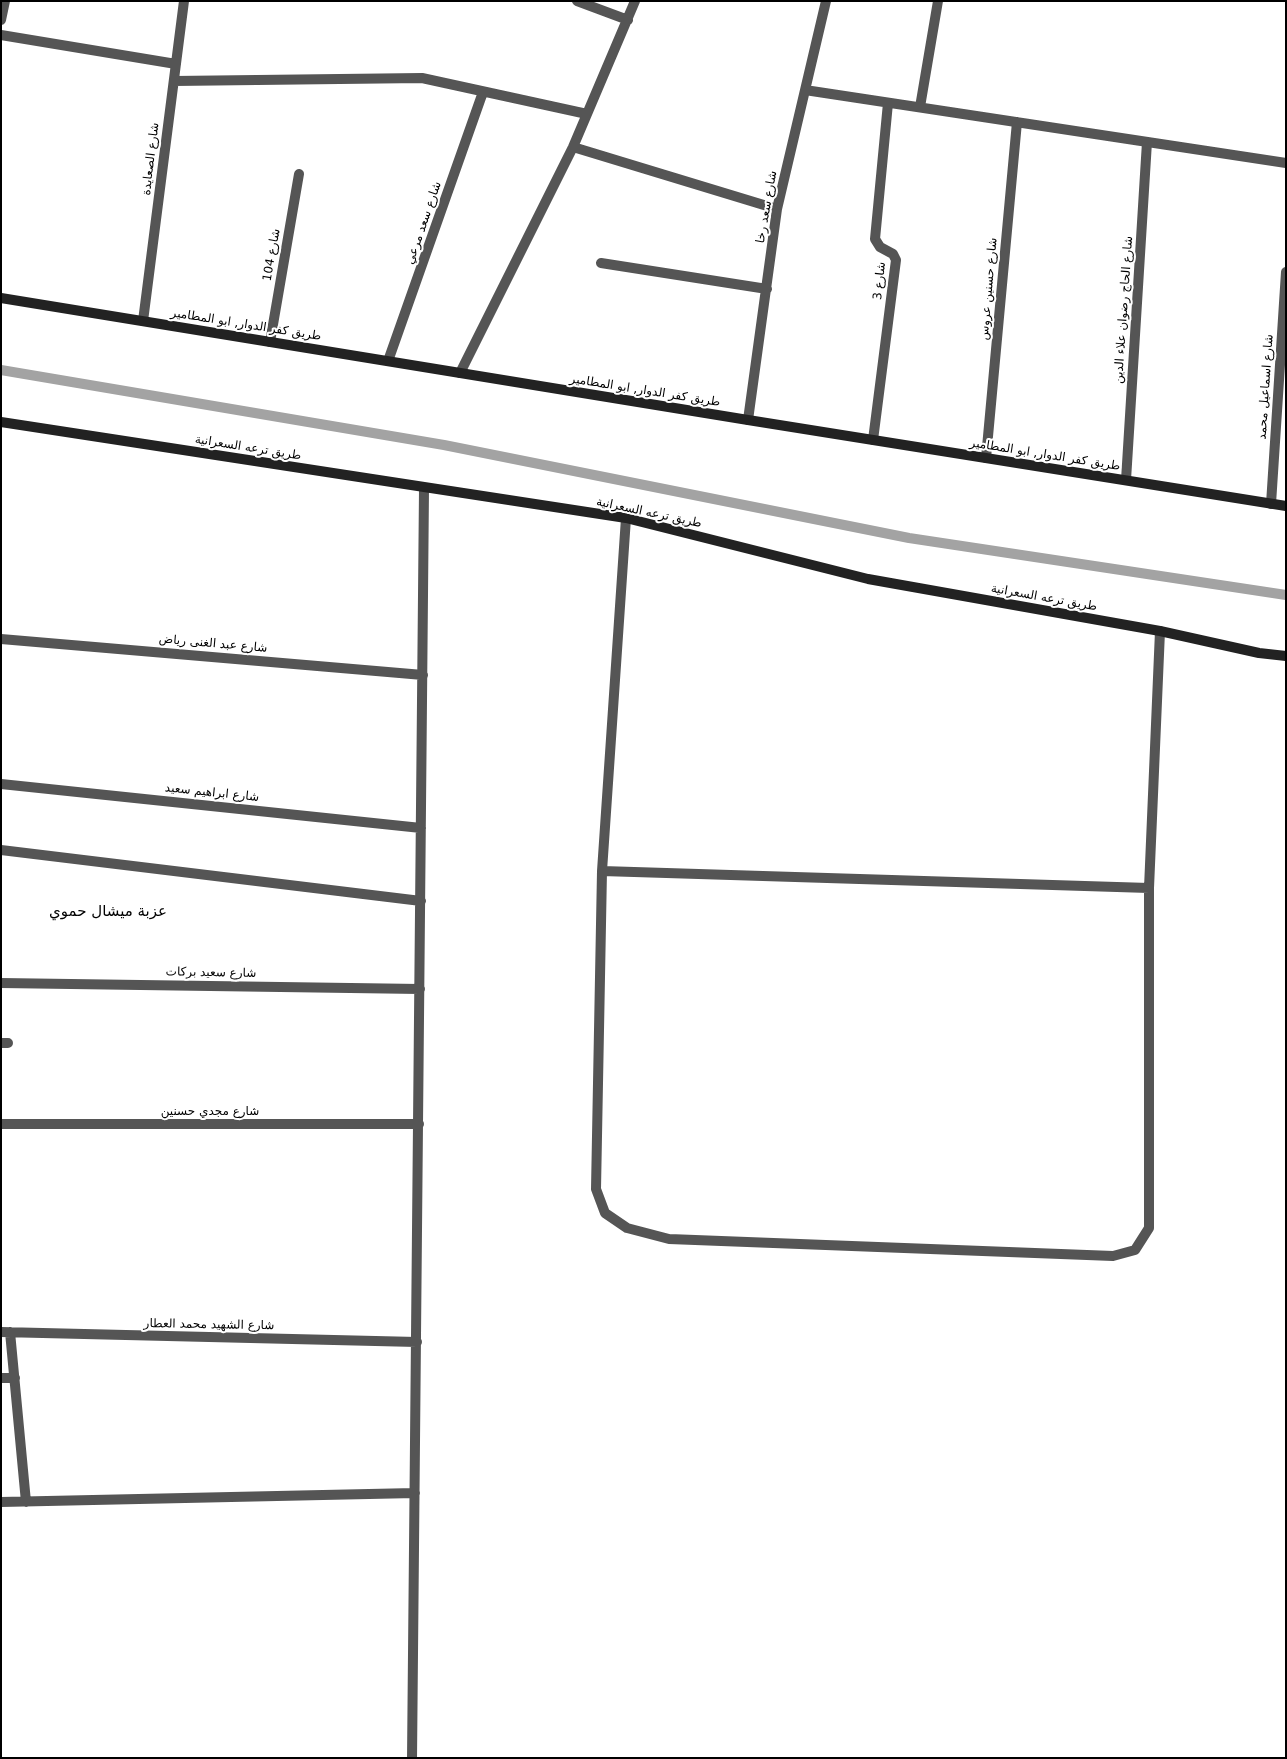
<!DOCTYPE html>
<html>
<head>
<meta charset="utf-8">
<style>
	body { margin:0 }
	#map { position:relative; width:1287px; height:1759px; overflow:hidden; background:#fff; font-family:"DejaVu Sans",sans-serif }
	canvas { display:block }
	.frame { position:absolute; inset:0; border:2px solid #000; pointer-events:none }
</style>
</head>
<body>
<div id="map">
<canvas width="1287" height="1759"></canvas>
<div class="frame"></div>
</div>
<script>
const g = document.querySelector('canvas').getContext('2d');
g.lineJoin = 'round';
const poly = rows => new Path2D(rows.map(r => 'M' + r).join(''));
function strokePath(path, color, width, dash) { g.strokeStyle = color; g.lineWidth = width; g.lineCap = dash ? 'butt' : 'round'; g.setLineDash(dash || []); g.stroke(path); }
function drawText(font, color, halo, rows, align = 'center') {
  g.font = font + ' "DejaVu Sans",Cairo,sans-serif'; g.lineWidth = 4; g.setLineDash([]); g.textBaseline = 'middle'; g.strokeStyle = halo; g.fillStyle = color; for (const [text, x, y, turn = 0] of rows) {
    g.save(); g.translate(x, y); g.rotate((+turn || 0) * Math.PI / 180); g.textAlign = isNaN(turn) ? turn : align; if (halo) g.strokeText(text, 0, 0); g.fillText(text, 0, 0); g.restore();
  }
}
const stream = poly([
	[1,370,444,445,909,538,1286,595]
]);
const lane = poly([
	[626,518,602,871,596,1189,605,1213,627,1228,669,1239,1113,1256,1135,1250,1149,1228,1149,888,1160,631],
	[602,871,1149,888]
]);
const street = poly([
	[577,1,628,20],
	[1,20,5,1],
	[1,35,176,64],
	[174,81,422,78,587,114],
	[805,90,1286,163],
	[920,107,938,1],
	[573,147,777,209],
	[601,263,767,289],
	[143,321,184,1],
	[270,342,299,174],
	[388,361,483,92],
	[460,373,573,147,635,1],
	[748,420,777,209,826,1],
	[873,440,896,260,893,254,880,247,875,239,888,103],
	[986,458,1017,122],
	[1126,480,1147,142],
	[1271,504,1286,272],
	[1,639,423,675],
	[1,784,421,828],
	[1,850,421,901],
	[1,983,420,989],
	[1,1043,8,1043],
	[1,1124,419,1124],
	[1,1332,417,1342],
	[10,1332,26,1502],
	[1,1378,15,1378],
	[1,1502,415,1493],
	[412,1758,424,489]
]);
const secondary = poly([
	[1,298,748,420,1286,506],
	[1,422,626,518,868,579,1160,631,1259,653,1286,656]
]);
const streetNames = [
	["شارع الصعايدة",151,159,-83],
	["شارع سعد رخا",767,207,-80],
	["شارع سعد مرعي",424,223,-71],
	["شارع 104",272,255,-80],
	["شارع 3",880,281,-84],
	["شارع حسنين عروس",989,289,-85],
	["شارع الحاج رضوان علاء الدين",1124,310,-86],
	["طريق كفر الدوار, ابو المطامير",246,325,9],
	["شارع اسماعيل محمد",1266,387,-86],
	["طريق كفر الدوار, ابو المطامير",645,391,9],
	["طريق ترعه السعرانية",248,448,9],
	["طريق كفر الدوار, ابو المطامير",1045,455,9],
	["طريق ترعه السعرانية",649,513,12],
	["طريق ترعه السعرانية",1044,598,10],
	["شارع عبد الغنى رياض",213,644,5],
	["شارع ابراهيم سعيد",212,793,6],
	["شارع سعيد بركات",211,973,1],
	["شارع مجدي حسنين",210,1112],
	["شارع الشهيد محمد العطار",209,1325,1]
];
const quarterNames = [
	["عزبة ميشال حموي",108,912]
];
strokePath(stream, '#a3a3a3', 10);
strokePath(lane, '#555', 10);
strokePath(street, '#555', 10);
strokePath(secondary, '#222', 10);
drawText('12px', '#000', '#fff', streetNames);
drawText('15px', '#000', '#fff', quarterNames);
</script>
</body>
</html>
